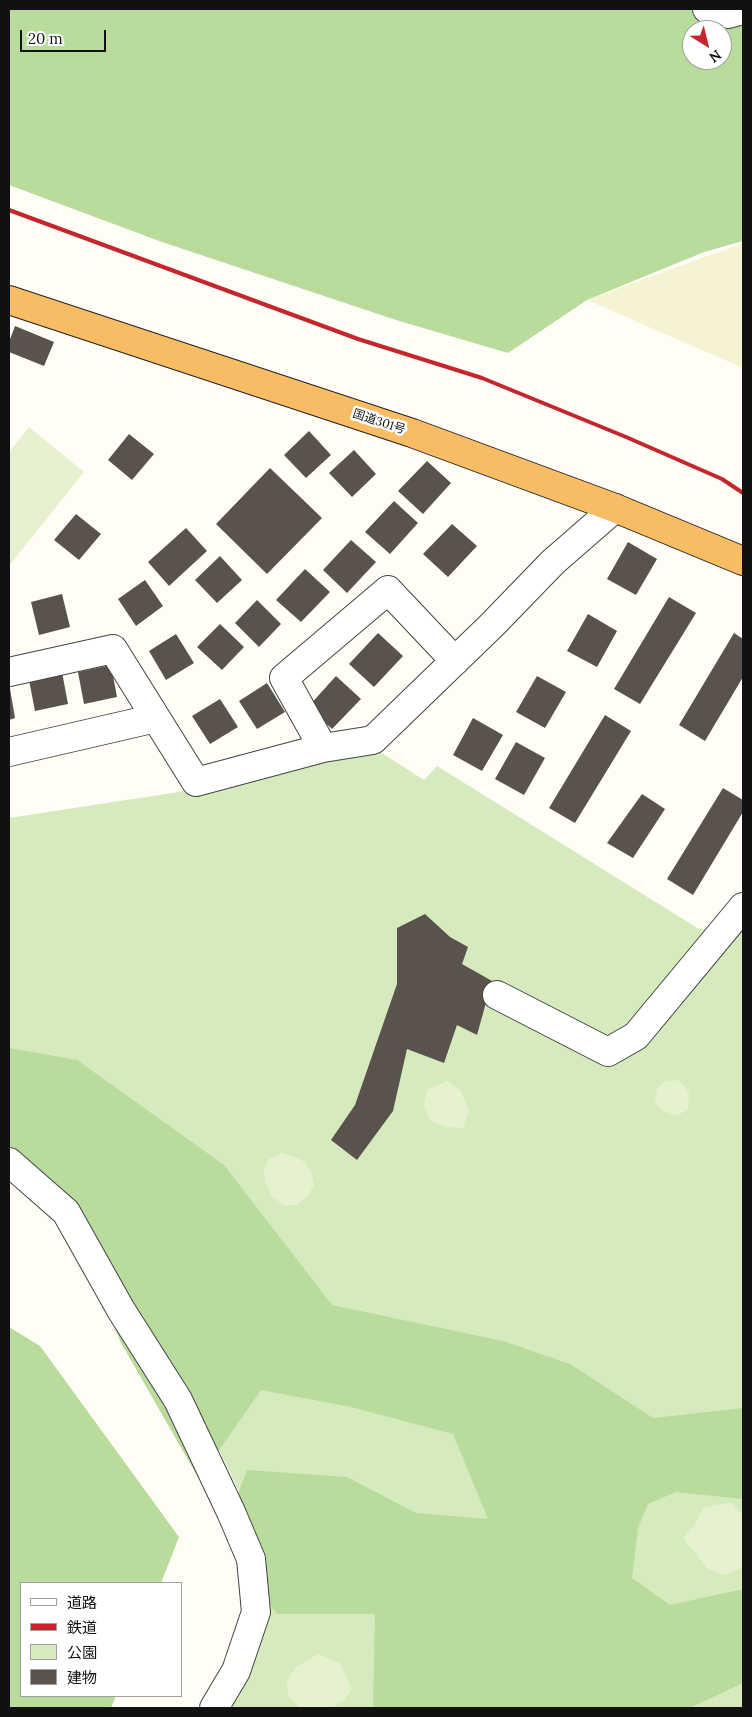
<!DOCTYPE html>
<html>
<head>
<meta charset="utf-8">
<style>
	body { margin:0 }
	#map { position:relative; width:752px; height:1717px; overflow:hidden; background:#fffdf5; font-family:Lora,"Noto Sans JP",serif }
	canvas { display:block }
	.frame { position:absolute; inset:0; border:10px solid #111; pointer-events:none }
	.legend { position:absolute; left:20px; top:1582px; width:162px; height:115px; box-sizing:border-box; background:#fff; border:1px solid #a0a0a0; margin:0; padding:6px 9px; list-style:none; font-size:15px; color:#111 }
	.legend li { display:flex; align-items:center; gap:10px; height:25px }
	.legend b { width:25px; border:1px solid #a0a0a0 }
	.north { position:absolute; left:682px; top:20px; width:50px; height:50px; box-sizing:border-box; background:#fff; border:1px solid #a0a0a0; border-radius:50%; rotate:144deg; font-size:14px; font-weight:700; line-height:20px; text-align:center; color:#111 }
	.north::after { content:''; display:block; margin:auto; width:18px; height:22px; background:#c4262e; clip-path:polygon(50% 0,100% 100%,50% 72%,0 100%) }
	.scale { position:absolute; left:20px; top:30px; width:86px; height:22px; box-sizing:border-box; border:2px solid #111; border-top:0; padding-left:6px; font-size:15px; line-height:18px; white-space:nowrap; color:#111; -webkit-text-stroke:4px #fff; paint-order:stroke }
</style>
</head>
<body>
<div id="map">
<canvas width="752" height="1717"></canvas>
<div class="frame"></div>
<ul class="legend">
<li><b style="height:6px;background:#fff"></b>道路</li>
<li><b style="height:6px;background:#c4262e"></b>鉄道</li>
<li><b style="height:14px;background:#d5ebbd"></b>公園</li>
<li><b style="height:14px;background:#5a524d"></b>建物</li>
</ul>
<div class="north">N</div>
<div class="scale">20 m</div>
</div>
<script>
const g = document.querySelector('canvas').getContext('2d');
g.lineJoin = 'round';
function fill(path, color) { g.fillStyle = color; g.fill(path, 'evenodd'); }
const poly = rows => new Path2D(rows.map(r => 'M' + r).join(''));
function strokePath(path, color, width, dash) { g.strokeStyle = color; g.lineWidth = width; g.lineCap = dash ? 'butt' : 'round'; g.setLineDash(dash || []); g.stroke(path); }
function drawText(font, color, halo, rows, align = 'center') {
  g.font = font + ' Lora,"Noto Sans JP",serif'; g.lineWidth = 5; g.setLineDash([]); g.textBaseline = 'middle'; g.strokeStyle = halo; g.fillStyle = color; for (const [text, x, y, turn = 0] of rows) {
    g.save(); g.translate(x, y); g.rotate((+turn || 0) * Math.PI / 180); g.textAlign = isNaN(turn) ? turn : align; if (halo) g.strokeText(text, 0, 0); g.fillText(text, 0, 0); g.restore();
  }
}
const farmland = poly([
	[743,243,743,368,587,300]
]);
const green = poly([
	[377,750,424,780,437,766,699,929,743,929,743,1708,219,1708,247,1668,246,1506,203,1416,9,1145,9,818,231,784]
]);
const forest = poly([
	[9,9,743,9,743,241,704,252,587,300,508,353,396,320,162,242,9,185],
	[692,30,722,30,722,60,692,60],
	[9,1048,77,1060,224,1165,332,1305,503,1341,570,1364,653,1418,743,1408,743,1499,676,1492,648,1504,638,1528,632,1578,670,1605,743,1589,743,1683,690,1708,373,1708,375,1614,277,1614,244,1568,231,1512,247,1470,347,1477,416,1513,488,1519,453,1434,351,1407,261,1390,199,1479,121,1343,66,1212,9,1182],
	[9,1327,40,1346,179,1537,161,1583,21,1583,21,1696,116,1696,111,1708,9,1708]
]);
const pitch = poly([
	[29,427,84,472,9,566,9,452],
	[678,1080,689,1092,688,1110,675,1116,665,1112,655,1104,657,1088,666,1081],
	[447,1081,461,1091,469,1110,463,1128,447,1127,435,1123,428,1117,424,1105,427,1090],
	[281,1153,301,1159,311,1171,314,1185,308,1196,297,1205,283,1205,272,1196,265,1183,264,1170,268,1160],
	[731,1503,743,1515,743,1567,725,1575,707,1568,683,1538,696,1523,704,1507],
	[318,1654,340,1663,352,1689,344,1700,332,1708,300,1708,288,1696,287,1680,296,1667]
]);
const building = poly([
	[15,326,54,342,44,366,9,352,9,342],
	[309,431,331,455,306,478,284,455],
	[129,434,154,454,132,480,108,460],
	[354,450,376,474,352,497,329,473],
	[427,461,451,483,423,514,398,491],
	[270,468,322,518,267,574,216,524],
	[394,501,418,523,390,554,365,532],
	[76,514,101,534,79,560,54,540],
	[452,524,477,546,448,577,423,554],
	[186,528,207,551,169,586,148,562],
	[351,540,376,562,347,593,323,570],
	[628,542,657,559,636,595,607,579],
	[220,556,242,580,217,603,195,580],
	[305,569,330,592,301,622,276,600],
	[145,580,163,606,136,626,118,599],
	[62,594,70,627,39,635,31,602],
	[669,597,696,613,640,704,614,689],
	[257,600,281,624,259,647,235,623],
	[588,614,617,631,597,667,567,651],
	[220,624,244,647,222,670,197,647],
	[378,633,403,656,374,687,349,664],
	[734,633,743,639,743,677,705,741,679,725],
	[176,634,194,663,166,680,149,651],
	[111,665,117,697,84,704,78,672],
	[62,672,68,704,35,711,29,680],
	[336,676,361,699,332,729,308,707],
	[537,676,566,692,545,728,516,712],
	[267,683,285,712,257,729,239,701],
	[10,689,15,718,9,720,9,690],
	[220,699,238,727,210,744,192,716],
	[605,715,631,731,575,823,549,808],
	[473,718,503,735,482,771,453,755],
	[516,742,545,758,524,795,495,779],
	[723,788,743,800,743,812,693,895,667,879],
	[642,794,665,809,633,858,607,843],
	[425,914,450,937,468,947,462,964,492,981,477,1035,457,1025,444,1063,407,1049,393,1111,357,1160,331,1140,355,1105,397,984,397,928]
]);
const minor = poly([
	[707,9,728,14,743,10],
	[9,672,113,649,196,782,323,748,373,740,492,625,553,562,615,508],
	[323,748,284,678,388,590,455,661],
	[9,752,156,718],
	[497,995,608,1052,636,1036,743,907],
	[9,1162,66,1212,121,1310,178,1400,231,1512,251,1559,256,1612,236,1671,214,1708]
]);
const trunk = poly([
	[9,300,412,433,615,508,743,561]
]);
const rail = poly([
	[9,210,358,339,482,378,626,437,722,479,743,493]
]);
const streetNames = [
	["国道301号",379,422,18]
];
fill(farmland, '#f6f3d4');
fill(green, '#d5ebbd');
fill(forest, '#b9dc9c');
fill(pitch, '#e6f2cf');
fill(building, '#5a524d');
strokePath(minor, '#444', 30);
strokePath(trunk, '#222', 30);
strokePath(minor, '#fff', 28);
strokePath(trunk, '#f7bc64', 28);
strokePath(rail, '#c4262e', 4);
drawText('12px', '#111', '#fff', streetNames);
</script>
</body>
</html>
